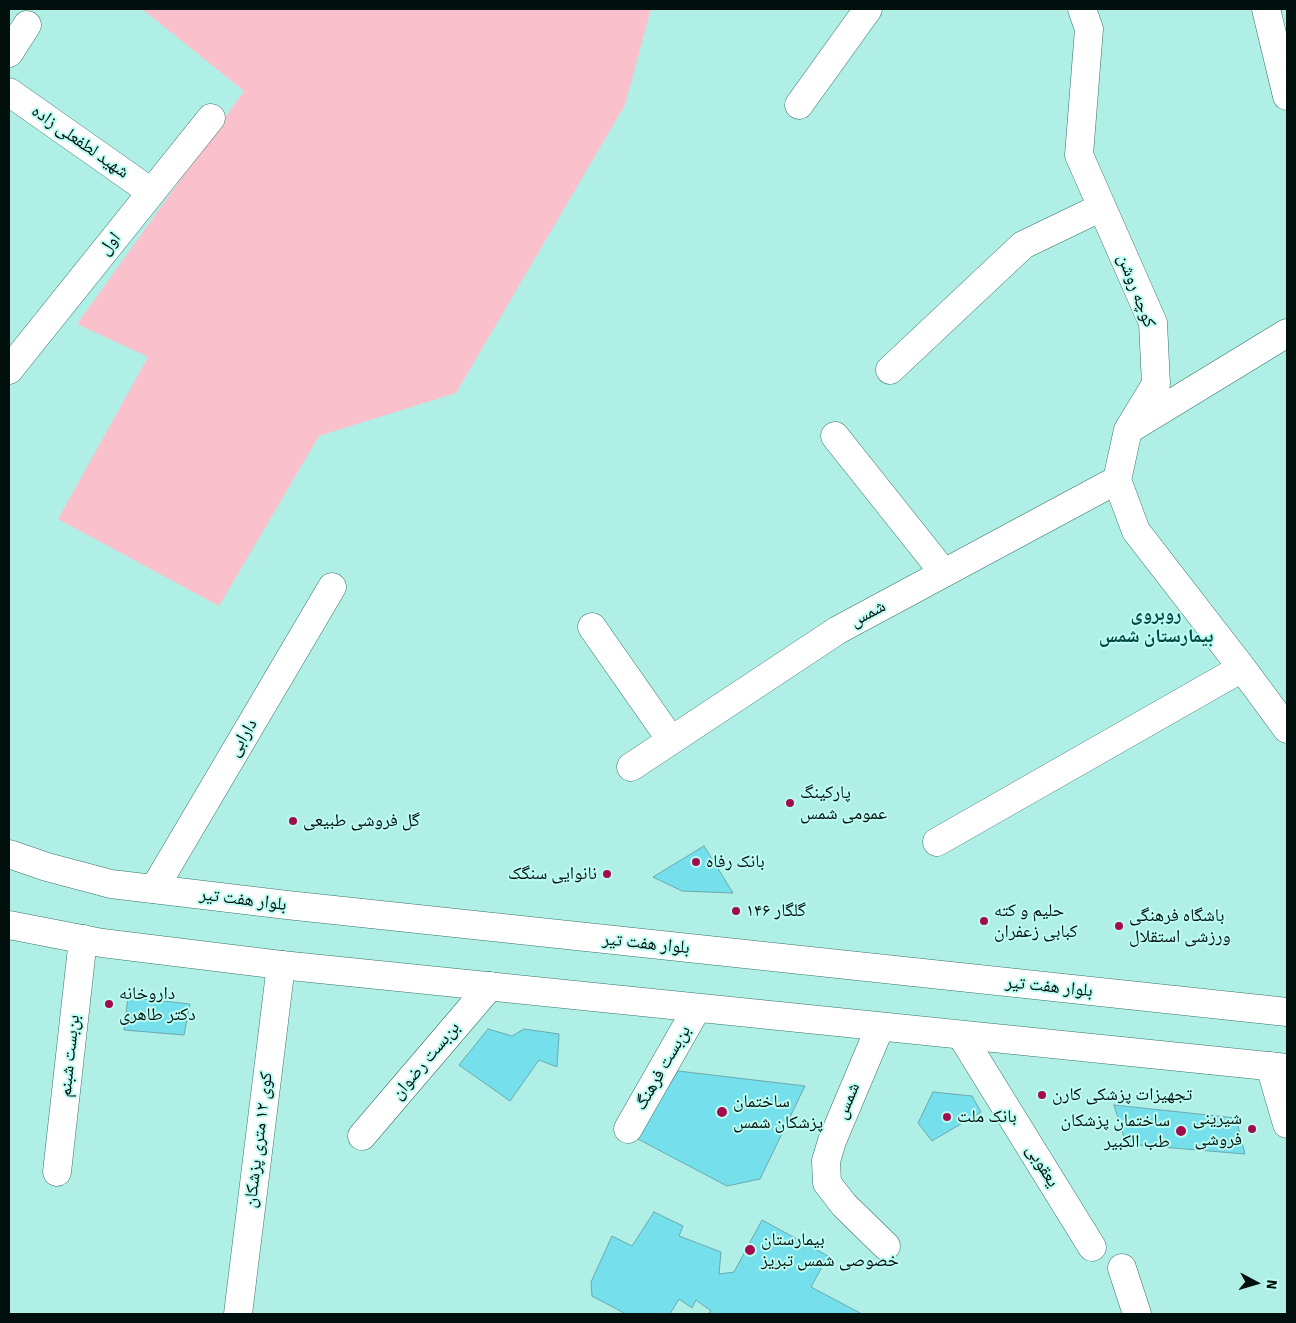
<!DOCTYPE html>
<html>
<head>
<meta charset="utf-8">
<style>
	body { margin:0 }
	#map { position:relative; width:1296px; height:1323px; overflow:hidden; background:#b0efe5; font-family:Signika,sans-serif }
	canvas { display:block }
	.frame { position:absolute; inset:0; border:10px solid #00100d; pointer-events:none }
	.north { position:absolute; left:1231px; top:1258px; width:50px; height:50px; -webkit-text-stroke:4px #bdfcf2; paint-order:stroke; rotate:96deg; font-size:14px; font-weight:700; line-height:20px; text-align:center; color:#00100d }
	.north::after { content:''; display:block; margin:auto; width:18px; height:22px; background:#00100d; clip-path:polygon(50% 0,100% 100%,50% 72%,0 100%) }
</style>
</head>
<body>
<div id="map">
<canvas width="1296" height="1323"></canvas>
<div class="frame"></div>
<div class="north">N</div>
</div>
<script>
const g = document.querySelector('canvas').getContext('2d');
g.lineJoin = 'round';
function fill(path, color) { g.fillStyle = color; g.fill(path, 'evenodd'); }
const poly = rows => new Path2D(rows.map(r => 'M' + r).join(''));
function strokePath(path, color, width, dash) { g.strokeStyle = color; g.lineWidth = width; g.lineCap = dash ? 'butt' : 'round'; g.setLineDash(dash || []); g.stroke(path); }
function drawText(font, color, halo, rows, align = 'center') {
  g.font = font + ' Signika,"Noto Naskh Arabic",sans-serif'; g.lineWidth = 4; g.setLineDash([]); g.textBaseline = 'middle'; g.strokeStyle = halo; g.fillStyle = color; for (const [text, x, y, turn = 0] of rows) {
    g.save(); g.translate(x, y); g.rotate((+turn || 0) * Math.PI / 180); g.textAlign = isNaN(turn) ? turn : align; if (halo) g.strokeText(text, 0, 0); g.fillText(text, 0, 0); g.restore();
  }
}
const green = poly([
	[142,9,651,9,625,105,456,393,319,436,219,606,58,519,148,357,77,324,244,91]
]);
const building = poly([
	[704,846,733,893,682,891,653,877,704,846],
	[128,997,190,1004,184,1035,124,1030,128,997],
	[488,1029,512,1036,524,1029,559,1034,557,1067,539,1060,510,1101,459,1065,488,1029],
	[678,1071,805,1086,760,1179,727,1186,636,1138,678,1071],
	[933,1092,972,1096,981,1112,932,1141,918,1123,933,1092],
	[1114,1105,1236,1118,1245,1154,1126,1144,1114,1105],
	[654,1212,683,1226,679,1236,721,1252,719,1274,734,1272,762,1220,828,1256,811,1287,862,1314,708,1314,711,1311,696,1300,692,1308,679,1299,670,1314,626,1314,592,1296,591,1282,612,1236,632,1246,654,1212]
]);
const minor = poly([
	[1082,9,1089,29,1079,155,1153,323,1156,384,1128,430,1117,480,1136,531,1242,668,1287,729],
	[1266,9,1287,96],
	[9,53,27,25],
	[9,92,151,192],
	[799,105,868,9],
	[9,370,211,118],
	[890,370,1023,245,1102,207],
	[1133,427,1287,333],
	[835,436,944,573],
	[592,627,671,740],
	[631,767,838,630,1117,480],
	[937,842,1242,668],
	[154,889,332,587],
	[880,1027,832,1141,826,1161,827,1183,844,1205,886,1246],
	[961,1035,1092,1247],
	[1270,1066,1287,1124],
	[628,1129,697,1008],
	[362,1136,490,986],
	[57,1172,83,939],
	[1122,1268,1137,1314],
	[238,1314,281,965]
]);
const highway = poly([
	[9,854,47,867,111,884,287,905,1287,1012],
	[9,925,102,943,281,965,1287,1068]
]);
const markers = [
	[790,803,5,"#a20c4d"],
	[293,821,5,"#a20c4d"],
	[696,862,5,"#a20c4d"],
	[607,874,5,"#a20c4d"],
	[736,911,5,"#a20c4d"],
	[984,921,5,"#a20c4d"],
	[1119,926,5,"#a20c4d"],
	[109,1004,5,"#a20c4d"],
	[1042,1095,5,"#a20c4d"],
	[722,1112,6,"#a20c4d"],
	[947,1117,5,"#a20c4d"],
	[1252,1129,5,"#a20c4d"],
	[1181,1131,6,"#a20c4d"],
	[750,1250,6,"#a20c4d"]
];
const streetNames = [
	["شهید لطفعلی زاده",80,142,35],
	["اول",110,244,-51],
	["کوچه روشن",1136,291,69],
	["شمس",868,614,-28],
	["دارابی",243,738,-59],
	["بلوار هفت تیر",243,900,7],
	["بلوار هفت تیر",646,944,6],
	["بلوار هفت تیر",1049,987,6],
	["بن‌بست شبنم",70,1056,-84],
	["بن‌بست رضوان",426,1061,-50],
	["بن‌بست فرهنگ",663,1068,-60],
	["شمس",848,1101,-67],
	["کوی ۱۲ متری پزشکان",259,1140,-83],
	["یعقوبی",1042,1166,58]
];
const poiNames = [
	["پارکینگ",800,793],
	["عمومی شمس",800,814],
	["گل فروشی طبیعی",303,821],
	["بانک رفاه",706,862],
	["نانوایی سنگک",597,874,"right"],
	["گلگار ۱۴۶",746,911],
	["حلیم و کته",994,911],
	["کبابی زعفران",994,932],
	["باشگاه فرهنگی",1129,916],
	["ورزشی استقلال",1129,937],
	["داروخانه",119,994],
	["دکتر طاهری",119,1015],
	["تجهیزات پزشکی کارن",1052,1095],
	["ساختمان",733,1102],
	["پزشکان شمس",733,1123],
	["بانک ملت",957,1117],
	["شیرینی",1242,1119,"right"],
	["فروشی",1242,1140,"right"],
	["ساختمان پزشکان",1170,1121,"right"],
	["طب الکبیر",1170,1142,"right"],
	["بیمارستان",761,1240],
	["خصوصی شمس تبریز",761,1261]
];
const neighbourhoodNames = [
	["روبروی",1156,615],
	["بیمارستان شمس",1156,637]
];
fill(green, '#fac1cd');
fill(building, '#75e0eb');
strokePath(building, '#6aa8af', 1);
strokePath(minor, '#36736b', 29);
strokePath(highway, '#36736b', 29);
strokePath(minor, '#fff', 28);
strokePath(highway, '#fff', 28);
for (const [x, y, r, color] of markers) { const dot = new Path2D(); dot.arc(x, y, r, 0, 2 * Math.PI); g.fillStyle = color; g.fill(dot); strokePath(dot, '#bdfcf2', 2); }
drawText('18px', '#00100d', '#bdfcf2', streetNames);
drawText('18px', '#00100d', '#bdfcf2', poiNames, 'left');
drawText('bold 19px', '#004741', '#bdfcf2', neighbourhoodNames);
</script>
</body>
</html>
